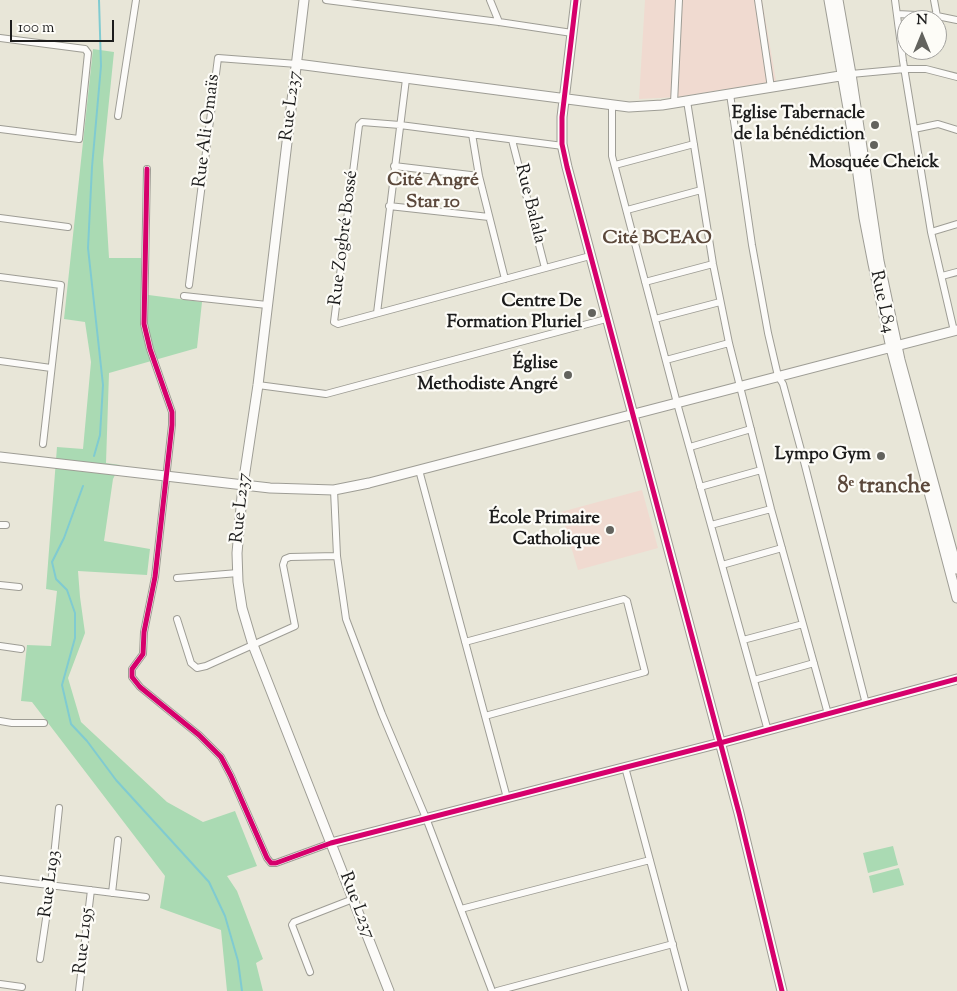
<!DOCTYPE html>
<html>
<head>
<meta charset="utf-8">
<style>
	body { margin:0 }
	#map { position:relative; width:957px; height:991px; overflow:hidden; background:#e8e6d8; font-family:"Sorts Mill Goudy",serif }
	canvas { display:block }
	.north { position:absolute; left:897px; top:10px; width:50px; height:50px; box-sizing:border-box; background:#fdfcf7; border:1px solid #a3a29f; border-radius:50%; rotate:0deg; font-size:14px; font-weight:700; line-height:20px; text-align:center; color:#1c1c1c }
	.north::after { content:''; display:block; margin:auto; width:18px; height:22px; background:#63635e; clip-path:polygon(50% 0,100% 100%,50% 72%,0 100%) }
	.scale { position:absolute; left:10px; top:20px; width:104px; height:22px; box-sizing:border-box; border:2px solid #1c1c1c; border-top:0; padding-left:6px; font-size:15px; line-height:18px; white-space:nowrap; color:#1c1c1c; -webkit-text-stroke:4px #fdfcf7; paint-order:stroke }
</style>
</head>
<body>
<div id="map">
<canvas width="957" height="991"></canvas>
<div class="north">N</div>
<div class="scale">100 m</div>
</div>
<script>
const g = document.querySelector('canvas').getContext('2d');
g.lineJoin = 'round';
function fill(path, color) { g.fillStyle = color; g.fill(path, 'evenodd'); }
const poly = rows => new Path2D(rows.map(r => 'M' + r).join(''));
function strokePath(path, color, width, dash) { g.strokeStyle = color; g.lineWidth = width; g.lineCap = dash ? 'butt' : 'round'; g.setLineDash(dash || []); g.stroke(path); }
function drawText(font, color, halo, rows, align = 'center') {
  g.font = font + ' "Sorts Mill Goudy",serif'; g.lineWidth = 4.5; g.setLineDash([]); g.textBaseline = 'middle'; g.strokeStyle = halo; g.fillStyle = color; for (const [text, x, y, turn = 0] of rows) {
    g.save(); g.translate(x, y); g.rotate((+turn || 0) * Math.PI / 180); g.textAlign = isNaN(turn) ? turn : align; if (halo) g.strokeText(text, 0, 0); g.fillText(text, 0, 0); g.restore();
  }
}
const built = poly([
	[645,0,762,0,776,81,677,97,639,99],
	[642,490,658,548,578,570,561,512]
]);
const green = poly([
	[93,49,114,52,103,160,109,258,141,258,141,294,202,302,197,348,109,373,106,463,120,465,113,479,104,541,150,549,147,575,78,571,80,597,85,633,68,678,81,722,167,802,203,822,235,811,257,866,227,876,237,891,263,959,256,963,263,991,227,991,221,930,160,908,165,876,32,702,21,701,27,645,51,646,57,591,46,589,57,447,83,449,91,362,85,322,64,319],
	[893,846,898,865,868,873,863,853],
	[899,868,904,885,873,893,869,876]
]);
const stream = poly([
	[94,456,100,435,103,385,88,248,92,167,101,66,99,0],
	[83,486,64,538,52,562,56,579,67,590,75,613,75,638,62,685,71,724,87,741,116,780,209,882,225,916,238,961,242,991]
]);
const street = poly([
	[326,0,499,22,572,33],
	[490,0,499,22],
	[758,0,771,88],
	[895,0,903,61,931,232,954,331],
	[934,0,937,16],
	[897,14,937,16,957,20],
	[0,38,85,49,88,53,79,139,0,129],
	[851,74,905,69,926,69,957,77],
	[730,94,752,245,768,333,778,376,783,384,801,450,866,704],
	[687,101,713,264,729,343,771,509,828,714],
	[674,103,679,0],
	[612,105,612,156,677,403,768,731],
	[118,116,136,0],
	[914,129,938,124,957,130],
	[472,134,479,176,505,279],
	[512,140,545,268],
	[563,146,400,125,362,122,359,125,334,322,338,324,590,256],
	[615,165,694,144],
	[394,166,479,176],
	[147,169,144,324,150,349,172,412,172,425,155,577,144,632,143,654,132,669,132,677,140,687,199,735,221,757,231,776,267,858,271,863,276,863,331,843],
	[389,206,489,217],
	[627,210,701,190],
	[0,218,68,227],
	[931,232,957,224],
	[942,276,957,272],
	[0,277,61,285,43,444],
	[645,282,713,264],
	[189,285,218,58,297,64],
	[184,296,267,305],
	[377,313,406,79],
	[655,319,720,302],
	[666,360,729,343],
	[0,361,51,368],
	[258,385,326,394,606,319],
	[690,447,751,429],
	[419,470,507,798],
	[700,487,761,470],
	[334,490,337,556,346,619,382,714,426,818,492,991],
	[0,525,6,525],
	[711,525,771,509],
	[722,565,782,548],
	[177,578,238,573],
	[0,585,19,587],
	[177,619,191,663,197,668,206,666,295,626,283,565,285,559,290,557,337,556],
	[743,640,803,624],
	[465,642,624,599,627,601,645,672,485,716],
	[0,646,21,649],
	[754,680,814,663],
	[0,721,12,723,44,723],
	[625,767,685,991],
	[0,879,146,897],
	[112,893,118,840],
	[461,909,650,860],
	[40,959,51,885,59,808],
	[310,972,292,925,294,922,353,899],
	[0,984,22,987],
	[79,991,91,890],
	[497,991,673,944]
]);
const secondary = poly([
	[304,0,258,385,243,485,237,553,238,582,242,608,253,645,389,991],
	[576,0,562,117,562,144,567,167,739,813,782,991],
	[829,0,852,131,864,218,873,264,891,348,957,598],
	[838,0,851,74,879,261,900,360,957,569],
	[297,64,629,107,662,105,846,75],
	[0,457,270,488,334,490,369,483,957,330],
	[331,843,720,743,957,679]
]);
const cycleway = poly([
	[576,0,562,117,562,144,567,167,739,813,782,991],
	[147,169,144,324,150,349,172,412,172,425,155,577,144,632,143,654,132,669,132,677,140,687,199,735,221,757,231,776,267,858,271,863,276,863,331,843,720,743,957,679]
]);
const markers = [
	[875,125,5,"#63635e"],
	[874,145,5,"#63635e"],
	[592,313,5,"#63635e"],
	[568,375,5,"#63635e"],
	[881,456,5,"#63635e"],
	[610,530,5,"#63635e"]
];
const streetNames = [
	["Rue L237",292,106,-83],
	["Rue Ali Omaïs",208,131,-83],
	["Rue Balala",529,204,76],
	["Rue Zogbré Bossé",345,238,-83],
	["Rue L84",881,302,78],
	["Rue L237",242,508,-84],
	["Rue L193",51,884,-83],
	["Rue L237",356,906,69],
	["Rue L195",85,941,-84]
];
const poiNames = [
	["Eglise Tabernacle",865,115],
	["de la bénédiction",865,136],
	["Mosquée Cheick",874,164,"center"],
	["Centre De",582,303],
	["Formation Pluriel",582,324],
	["Église",558,365],
	["Methodiste Angré",558,386],
	["Lympo Gym",871,456],
	["École Primaire",600,520],
	["Catholique",600,541]
];
const neighbourhoodNames = [
	["Cité Angré",433,182],
	["Star 10",433,204],
	["Cité BCEAO",657,240]
];
const districtNames = [
	["8ᵉ tranche",884,488]
];
fill(built, '#f0dad0');
fill(green, '#aadab3');
strokePath(stream, '#80cbd1', 2);
strokePath(street, '#9e9d95', 8);
strokePath(secondary, '#9e9d95', 11);
strokePath(street, '#fcfbf9', 6);
strokePath(secondary, '#fcfbf9', 9);
strokePath(cycleway, '#d6006c', 5);
for (const [x, y, r, color] of markers) { const dot = new Path2D(); dot.arc(x, y, r, 0, 2 * Math.PI); g.fillStyle = color; g.fill(dot); strokePath(dot, '#fdfcf7', 2); }
drawText('18px', '#1c1c1c', '#fdfcf7', streetNames);
drawText('bold 18px', '#1c1c1c', '#fdfcf7', poiNames, 'right');
drawText('bold 19px', '#5b483b', '#fdfcf7', neighbourhoodNames);
drawText('bold 22px', '#5b483b', '#fdfcf7', districtNames);
</script>
</body>
</html>
